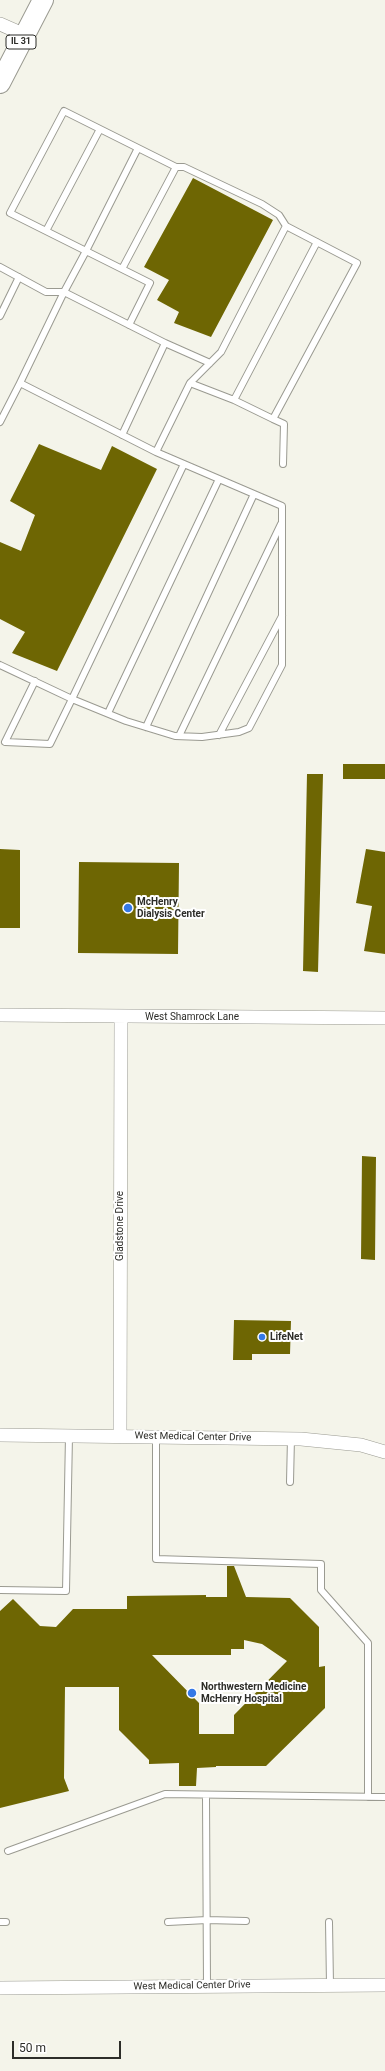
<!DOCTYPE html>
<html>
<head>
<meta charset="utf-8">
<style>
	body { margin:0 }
	#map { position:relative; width:385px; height:2071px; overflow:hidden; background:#f4f4ea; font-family:Roboto,sans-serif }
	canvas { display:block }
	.scale { position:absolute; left:12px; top:2041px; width:109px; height:18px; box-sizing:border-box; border:2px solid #2d2d29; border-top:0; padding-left:5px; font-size:12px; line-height:14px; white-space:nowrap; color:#2d2d29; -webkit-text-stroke:3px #fff; paint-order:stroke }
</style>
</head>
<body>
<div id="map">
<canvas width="385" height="2071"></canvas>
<div class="scale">50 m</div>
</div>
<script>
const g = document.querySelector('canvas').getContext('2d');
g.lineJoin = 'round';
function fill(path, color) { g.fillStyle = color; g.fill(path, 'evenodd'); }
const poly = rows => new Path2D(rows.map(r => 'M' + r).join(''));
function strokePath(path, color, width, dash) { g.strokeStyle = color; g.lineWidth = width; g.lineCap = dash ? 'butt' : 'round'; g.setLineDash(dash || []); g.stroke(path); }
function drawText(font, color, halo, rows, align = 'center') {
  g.font = font + ' Roboto,sans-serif'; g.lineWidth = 4; g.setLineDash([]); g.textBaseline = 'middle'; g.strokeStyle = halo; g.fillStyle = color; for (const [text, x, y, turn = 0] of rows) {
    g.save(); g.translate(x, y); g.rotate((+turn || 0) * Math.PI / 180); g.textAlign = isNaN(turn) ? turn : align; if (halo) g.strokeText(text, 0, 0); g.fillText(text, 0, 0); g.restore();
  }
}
const building = poly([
	[193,178,273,220,211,337,174,323,179,312,157,300,169,280,144,267],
	[39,444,101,470,112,446,157,469,57,671,12,653,25,632,0,619,0,542,21,551,35,515,10,501],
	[343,764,385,764,385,779,343,779],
	[307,774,323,774,318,972,303,971],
	[0,849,20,850,20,928,0,928],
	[366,849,385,852,385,954,364,951,372,906,356,903],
	[79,862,179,863,178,954,78,953],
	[362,1156,376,1157,375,1260,361,1259],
	[234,1320,291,1321,290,1354,252,1354,252,1360,233,1360],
	[227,1566,234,1566,246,1597,290,1598,319,1627,319,1667,325,1666,325,1708,266,1766,216,1766,216,1767,197,1768,196,1786,179,1786,179,1763,149,1764,149,1760,119,1730,119,1687,65,1687,64,1778,69,1791,0,1808,0,1611,13,1599,40,1626,56,1627,73,1609,127,1609,127,1596,206,1595,206,1597,227,1597],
	[244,1640,262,1644,287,1661,234,1715,234,1734,199,1734,199,1703,152,1655,231,1655,231,1649,244,1649]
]);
const service = poly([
	[138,148,64,111,10,213,86,251,138,148,176,167],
	[46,231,100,129],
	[0,267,46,292,64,292,20,383],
	[122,269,150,283,129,325],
	[0,316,19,277],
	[165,343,64,292,86,251,122,269,176,167,184,167,262,204,279,215,286,226],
	[234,400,317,242],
	[273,419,284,424,283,464],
	[0,422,20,383,156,452,184,464,72,699,0,665],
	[122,435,165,343,210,363],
	[156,452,190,383,221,352,286,226,357,263,273,419,234,400,190,383],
	[35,681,5,742,50,744,72,699,126,721,175,736,202,737,239,732,249,728,282,665,282,506,184,464],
	[108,713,219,479],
	[146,727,254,494],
	[219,735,282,616],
	[179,736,281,524],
	[156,1437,156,1559,321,1564,321,1590,368,1643,368,1797],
	[290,1482,291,1438],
	[0,1590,66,1591,69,1436],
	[206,1796,207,1986],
	[8,1851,165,1794,385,1797],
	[0,1922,6,1922],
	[168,1922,207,1920,246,1921],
	[329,1922,330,1985]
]);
const minor = poly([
	[0,24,25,35],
	[0,1015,385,1018],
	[0,1435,301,1439,361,1445,385,1452],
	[120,1437,121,1016],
	[0,1988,385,1985]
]);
const primary = poly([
	[0,83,43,0]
]);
const markers = [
	[128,908,5,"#3478e6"],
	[262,1337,4,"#3478e6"],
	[192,1693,5,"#3478e6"]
];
const shields = [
	[21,42,30]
];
const shieldNames = [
	["IL 31",21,42]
];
const poiNames = [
	["McHenry",137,902],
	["Dialysis Center",137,914],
	["LifeNet",270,1337],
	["Northwestern Medicine",201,1687],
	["McHenry Hospital",201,1699]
];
const streetNames = [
	["West Shamrock Lane",192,1017],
	["Gladstone Drive",120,1226,-90],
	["West Medical Center Drive",193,1437,1],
	["West Medical Center Drive",192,1986,-1]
];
fill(building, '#6e6603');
strokePath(service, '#9a9a91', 8);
strokePath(minor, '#9a9a91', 14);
strokePath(primary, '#9a9a91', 22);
strokePath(service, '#fff', 6);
strokePath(minor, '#fff', 13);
strokePath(primary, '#fff', 20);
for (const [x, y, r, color] of markers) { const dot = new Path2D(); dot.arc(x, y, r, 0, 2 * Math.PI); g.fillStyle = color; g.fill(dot); strokePath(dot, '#fff', 1.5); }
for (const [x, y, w] of shields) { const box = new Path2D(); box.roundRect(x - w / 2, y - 7, w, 14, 3); g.fillStyle = '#fff'; g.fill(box); strokePath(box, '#2d2d29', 1); }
drawText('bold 9px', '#2d2d29', null, shieldNames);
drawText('bold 10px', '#2d2d29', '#fff', poiNames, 'left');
drawText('10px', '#2d2d29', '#fff', streetNames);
</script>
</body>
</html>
